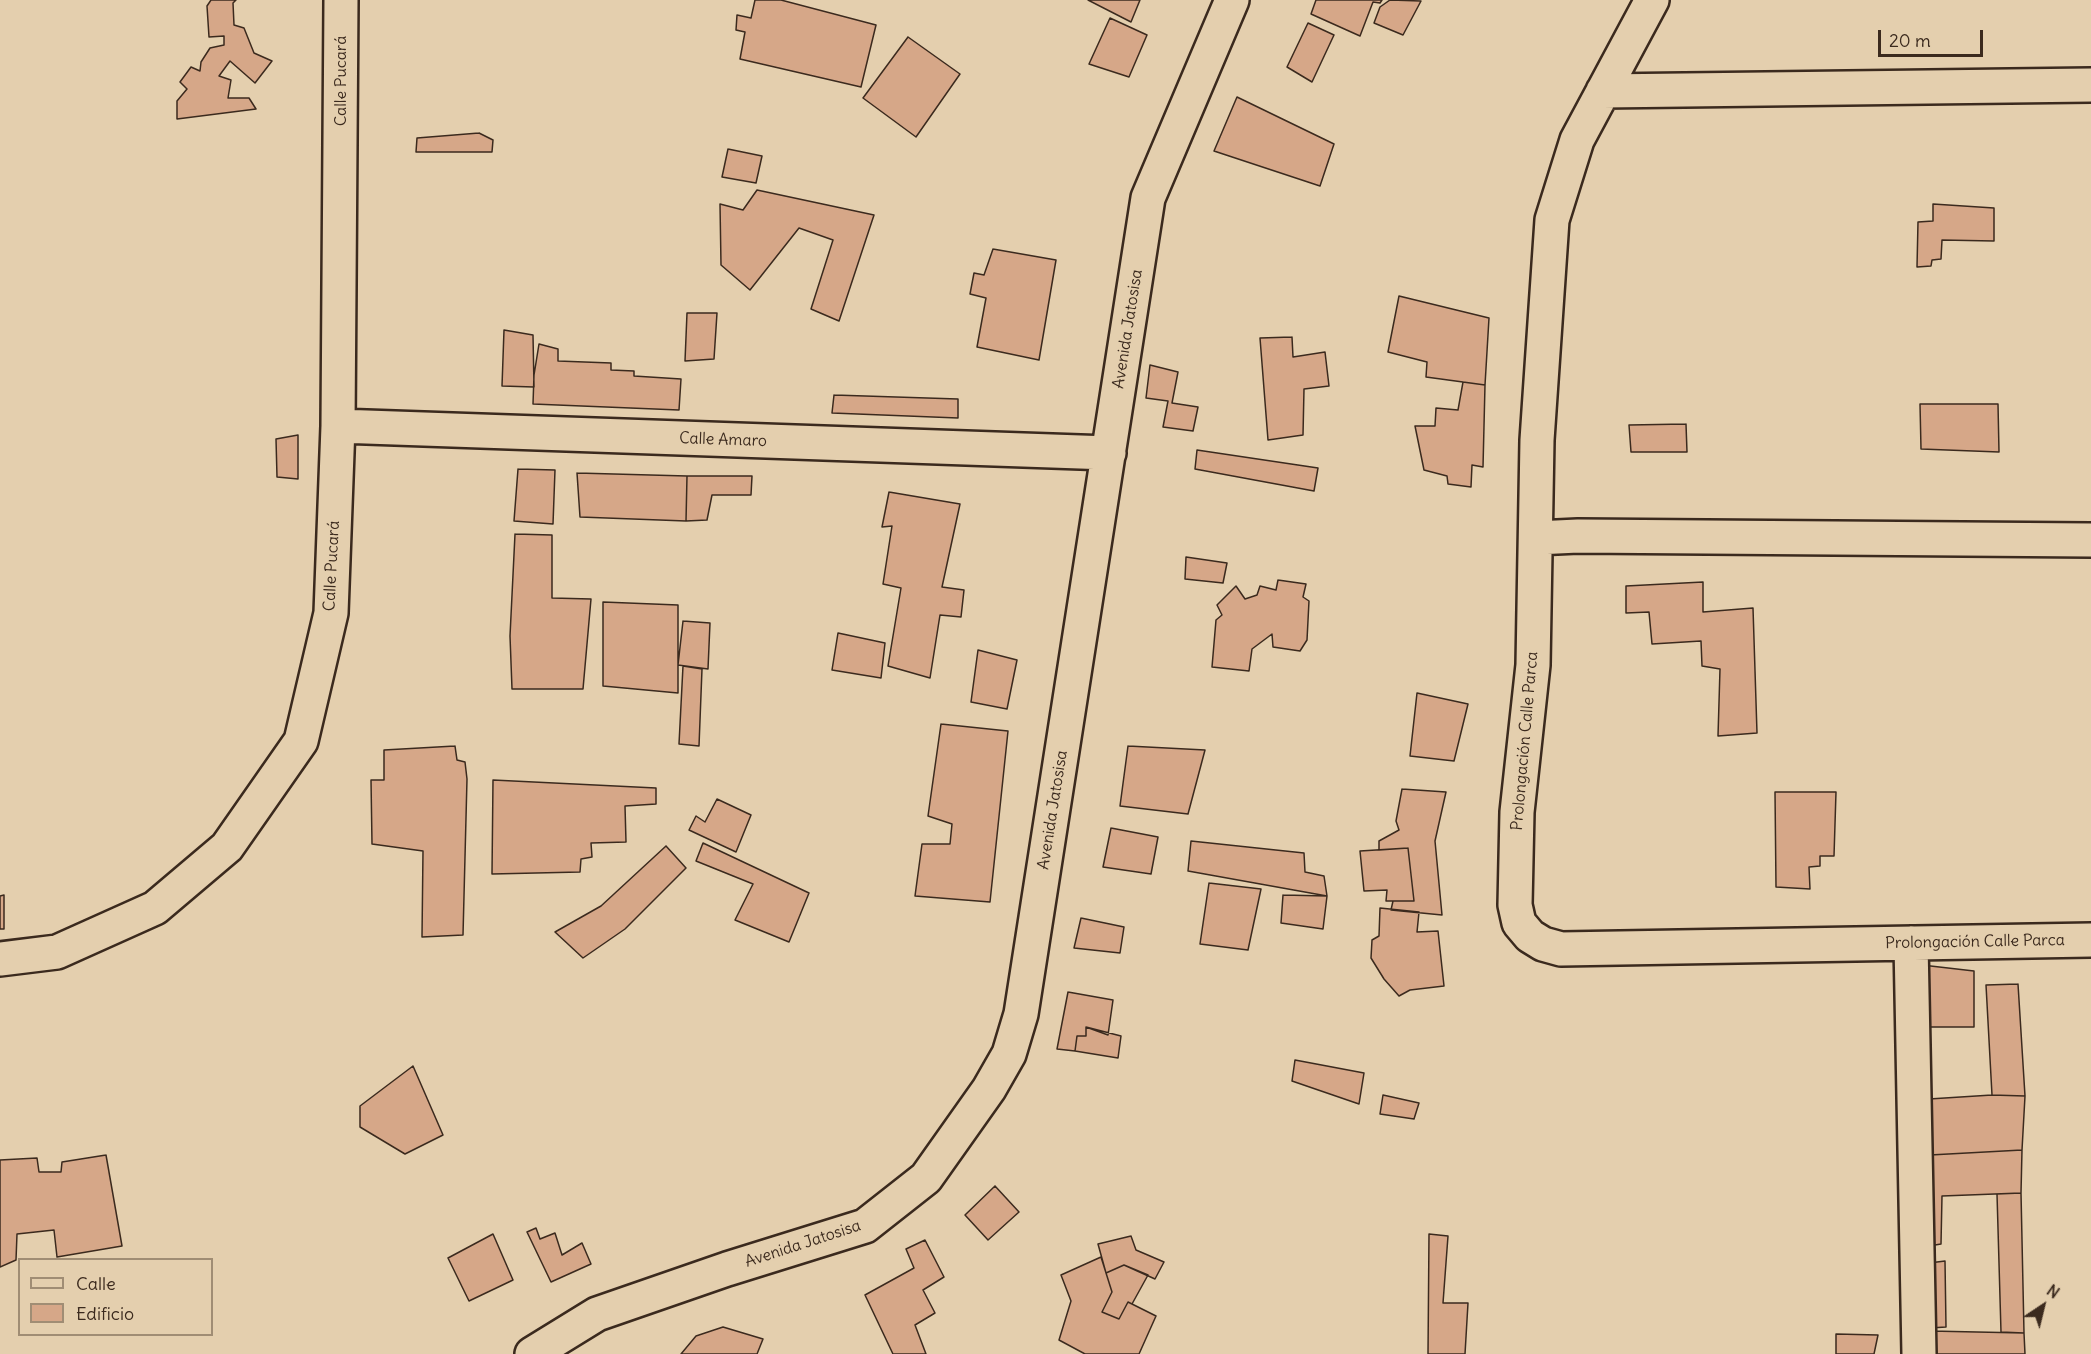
<!DOCTYPE html>
<html>
<head>
<meta charset="utf-8">
<style>
	body { margin:0 }
	#map { position:relative; width:2091px; height:1354px; overflow:hidden; background:#e4cfae; font-family:Delius,sans-serif }
	canvas { display:block }
	.legend { position:absolute; left:18px; top:1258px; width:195px; height:78px; box-sizing:border-box; background:#e4cfae; border:2px solid #a08d74; margin:0; padding:8px 10px; list-style:none; font-size:18px; color:#3b2a1e }
	.legend li { display:flex; align-items:center; gap:12px; height:30px }
	.legend b { width:30px; border:2px solid #a08d74 }
	.north { position:absolute; left:2013px; top:1276px; width:60px; height:60px; -webkit-text-stroke:4px #e4cfae; paint-order:stroke; rotate:35deg; font-size:16px; font-weight:700; line-height:24px; text-align:center; color:#3b2a1e }
	.north::after { content:''; display:block; margin:auto; width:21px; height:27px; background:#3b2a1e; clip-path:polygon(50% 0,100% 100%,50% 72%,0 100%) }
	.scale { position:absolute; left:1878px; top:30px; width:105px; height:27px; box-sizing:border-box; border:3px solid #3b2a1e; border-top:0; padding-left:8px; font-size:18px; line-height:21px; white-space:nowrap; color:#3b2a1e; -webkit-text-stroke:4px #e4cfae; paint-order:stroke }
</style>
</head>
<body>
<div id="map">
<canvas width="2091" height="1354"></canvas>
<ul class="legend">
<li><b style="height:8px;background:#e4cfae"></b>Calle</li>
<li><b style="height:16px;background:#d6a788"></b>Edificio</li>
</ul>
<div class="north">N</div>
<div class="scale">20 m</div>
</div>
<script>
const g = document.querySelector('canvas').getContext('2d');
g.lineJoin = 'round';
function fill(path, color) { g.fillStyle = color; g.fill(path, 'evenodd'); }
const poly = rows => new Path2D(rows.map(r => 'M' + r).join(''));
function strokePath(path, color, width, dash) { g.strokeStyle = color; g.lineWidth = width; g.lineCap = dash ? 'butt' : 'round'; g.setLineDash(dash || []); g.stroke(path); }
function drawText(font, color, halo, rows, align = 'center') {
  g.font = font + ' Delius,sans-serif'; g.lineWidth = 4.5; g.setLineDash([]); g.textBaseline = 'middle'; g.strokeStyle = halo; g.fillStyle = color; for (const [text, x, y, turn = 0] of rows) {
    g.save(); g.translate(x, y); g.rotate((+turn || 0) * Math.PI / 180); g.textAlign = isNaN(turn) ? turn : align; if (halo) g.strokeText(text, 0, 0); g.fillText(text, 0, 0); g.restore();
  }
}
const building = poly([
	[211,0,236,0,233,3,234,25,244,28,254,53,272,61,255,83,230,61,219,76,231,80,228,98,249,98,256,109,177,119,177,101,187,89,180,82,191,67,200,71,201,62,210,48,224,45,224,36,209,37,207,6,211,0],
	[755,0,781,0,876,25,861,87,740,59,745,32,736,30,737,15,751,18,755,0],
	[1088,0,1140,0,1131,22,1088,0],
	[1316,0,1382,0,1380,3,1373,2,1360,36,1311,14,1316,0],
	[1390,0,1421,1,1403,35,1374,23,1380,7,1390,0],
	[1110,18,1147,35,1129,77,1089,64,1110,18],
	[1308,23,1334,35,1312,82,1287,67,1308,23],
	[908,37,960,74,916,137,863,98,908,37],
	[1237,97,1334,144,1320,186,1214,151,1237,97],
	[479,133,493,140,492,152,416,152,417,138,479,133],
	[728,149,762,156,756,183,722,177,728,149],
	[757,190,874,215,839,321,811,309,833,240,799,228,750,290,721,265,720,204,743,210,757,190],
	[1933,204,1994,208,1994,241,1942,240,1941,259,1932,260,1931,266,1917,267,1918,222,1933,221,1933,204],
	[993,249,1056,260,1039,360,977,347,986,298,970,294,974,273,984,275,993,249],
	[1399,296,1489,318,1485,385,1426,377,1427,362,1388,352,1399,296],
	[687,313,717,313,714,359,685,361,687,313],
	[504,330,533,335,534,387,502,386,504,330],
	[1292,337,1293,357,1325,352,1329,386,1304,389,1303,435,1268,440,1260,338,1292,337],
	[539,344,558,349,558,361,611,363,611,370,634,371,634,376,681,379,679,410,533,404,534,375,539,344],
	[1150,365,1178,372,1172,403,1198,407,1193,431,1163,427,1168,401,1146,398,1150,365],
	[1463,382,1485,385,1483,467,1472,465,1471,487,1448,484,1447,476,1424,470,1415,426,1435,426,1436,408,1458,410,1463,382],
	[834,395,958,399,958,418,832,413,834,395],
	[1920,404,1998,404,1999,452,1921,449,1920,404],
	[1686,424,1687,452,1631,452,1629,425,1686,424],
	[298,435,298,479,277,477,276,439,298,435],
	[1197,450,1318,468,1314,491,1195,469,1197,450],
	[518,469,555,470,553,524,514,521,518,469],
	[577,473,687,476,686,521,580,517,577,473],
	[687,476,752,476,751,495,712,495,707,520,686,521,687,476],
	[889,492,960,504,942,587,964,590,961,617,940,615,930,678,888,666,901,588,883,584,892,526,882,527,889,492],
	[515,534,552,535,552,598,591,599,583,689,512,689,510,636,515,534],
	[1186,557,1227,563,1223,583,1185,579,1186,557],
	[1278,580,1306,584,1303,597,1309,601,1307,640,1300,651,1273,647,1272,634,1252,649,1249,671,1212,667,1216,620,1222,615,1217,605,1236,586,1245,599,1257,595,1260,586,1276,590,1278,580],
	[1703,582,1703,612,1753,608,1757,733,1718,736,1720,669,1702,666,1701,641,1652,644,1649,612,1626,613,1626,586,1703,582],
	[603,602,678,605,678,693,603,686,603,602],
	[683,621,710,623,708,669,678,665,683,621],
	[838,633,885,643,881,678,832,670,838,633],
	[978,650,1017,660,1007,709,971,702,978,650],
	[683,666,702,669,699,746,679,744,683,666],
	[1417,693,1468,704,1454,761,1410,756,1417,693],
	[941,724,1008,731,990,902,915,896,922,844,950,844,952,824,928,816,941,724],
	[455,746,457,760,465,762,467,779,463,935,422,937,423,851,372,844,371,780,384,780,384,750,455,746],
	[1128,746,1205,750,1188,814,1120,806,1128,746],
	[493,780,656,788,656,804,625,806,626,842,591,843,592,857,581,859,580,872,492,874,493,780],
	[1402,789,1446,792,1435,841,1442,915,1391,910,1393,901,1414,901,1408,848,1379,850,1379,841,1399,830,1396,821,1402,789],
	[1775,792,1836,792,1834,856,1820,856,1820,866,1809,867,1810,889,1776,887,1775,792],
	[717,799,751,815,736,852,689,830,696,816,705,822,717,799],
	[1111,828,1158,837,1151,874,1103,867,1111,828],
	[1191,841,1304,853,1305,872,1324,876,1327,896,1188,871,1191,841],
	[703,843,809,893,789,942,735,920,753,884,696,861,703,843],
	[666,846,686,868,625,929,583,958,555,932,601,906,666,846],
	[1408,848,1414,901,1386,901,1387,890,1364,891,1360,851,1408,848],
	[1209,883,1261,889,1248,950,1200,944,1209,883],
	[4,895,4,929,0,929,0,896,4,895],
	[1283,895,1327,896,1323,929,1281,923,1283,895],
	[1380,908,1419,912,1417,932,1438,931,1444,986,1410,990,1399,996,1384,979,1371,958,1372,940,1379,936,1380,908],
	[1081,918,1124,927,1120,953,1074,948,1081,918],
	[1922,965,1974,971,1974,1027,1924,1027,1922,965],
	[2018,984,2025,1096,1992,1095,1986,985,2018,984],
	[1068,992,1113,1000,1108,1035,1086,1027,1086,1036,1077,1036,1075,1051,1057,1049,1068,992],
	[1086,1027,1121,1036,1118,1058,1075,1051,1077,1036,1086,1036,1086,1027],
	[1295,1060,1364,1073,1359,1104,1292,1081,1295,1060],
	[413,1066,443,1135,405,1154,360,1127,360,1106,413,1066],
	[1383,1095,1419,1103,1414,1119,1380,1114,1383,1095],
	[1992,1095,2025,1096,2022,1150,1930,1155,1929,1099,1992,1095],
	[2022,1150,2021,1193,1942,1196,1941,1244,1929,1246,1930,1155,2022,1150],
	[106,1155,122,1246,57,1257,54,1230,17,1234,16,1260,0,1267,0,1160,37,1158,39,1172,61,1172,62,1162,106,1155],
	[995,1186,1019,1212,988,1240,965,1215,995,1186],
	[2021,1193,2024,1333,2001,1332,1997,1194,2021,1193],
	[536,1228,540,1239,555,1233,562,1255,582,1243,591,1264,551,1282,527,1232,536,1228],
	[493,1234,513,1280,469,1301,448,1258,493,1234],
	[1429,1234,1448,1236,1443,1303,1468,1303,1465,1354,1428,1354,1429,1234],
	[1131,1236,1136,1250,1164,1262,1155,1279,1124,1265,1106,1273,1098,1244,1131,1236],
	[925,1240,944,1277,923,1290,935,1313,915,1325,926,1354,893,1354,865,1295,914,1268,906,1249,925,1240],
	[1101,1257,1112,1292,1102,1312,1119,1319,1128,1302,1156,1316,1139,1354,1085,1354,1059,1340,1071,1301,1061,1275,1101,1257],
	[1945,1261,1946,1327,1930,1328,1929,1263,1945,1261],
	[1124,1265,1148,1275,1132,1304,1128,1302,1119,1319,1102,1312,1112,1292,1106,1273,1124,1265],
	[723,1327,763,1339,757,1354,681,1354,696,1336,723,1327],
	[1930,1331,2024,1333,2025,1354,1931,1354,1930,1331],
	[1836,1334,1878,1335,1874,1354,1836,1354,1836,1334]
]);
const minor = poly([
	[1652,0,1577,140,1552,220,1537,440,1533,665,1517,812,1515,905,1519,923,1530,936,1543,944,1561,949,2091,940],
	[1603,91,2091,85],
	[338,426,1109,453],
	[1536,538,1578,536,2091,540],
	[1911,943,1919,1354],
	[0,959,57,952,155,908,227,847,301,741,331,613,338,426,341,0],
	[532,1354,597,1314,727,1269,865,1226,926,1178,989,1089,1009,1054,1021,1014,1148,198,1232,0]
]);
const streetNames = [
	["Calle Pucará",341,81,-90],
	["Avenida Jatosisa",1128,329,-81],
	["Calle Amaro",723,440,2],
	["Calle Pucará",332,566,-87],
	["Prolongación Calle Parca",1525,741,-85],
	["Avenida Jatosisa",1053,810,-81],
	["Prolongación Calle Parca",1975,942,-1],
	["Avenida Jatosisa",803,1244,-18]
];
fill(building, '#d6a788');
strokePath(building, '#3b2a1e', 1.5);
strokePath(minor, '#3b2a1e', 38);
strokePath(minor, '#e4cfae', 33);
drawText('16px', '#3b2a1e', '#e4cfae', streetNames);
</script>
</body>
</html>
